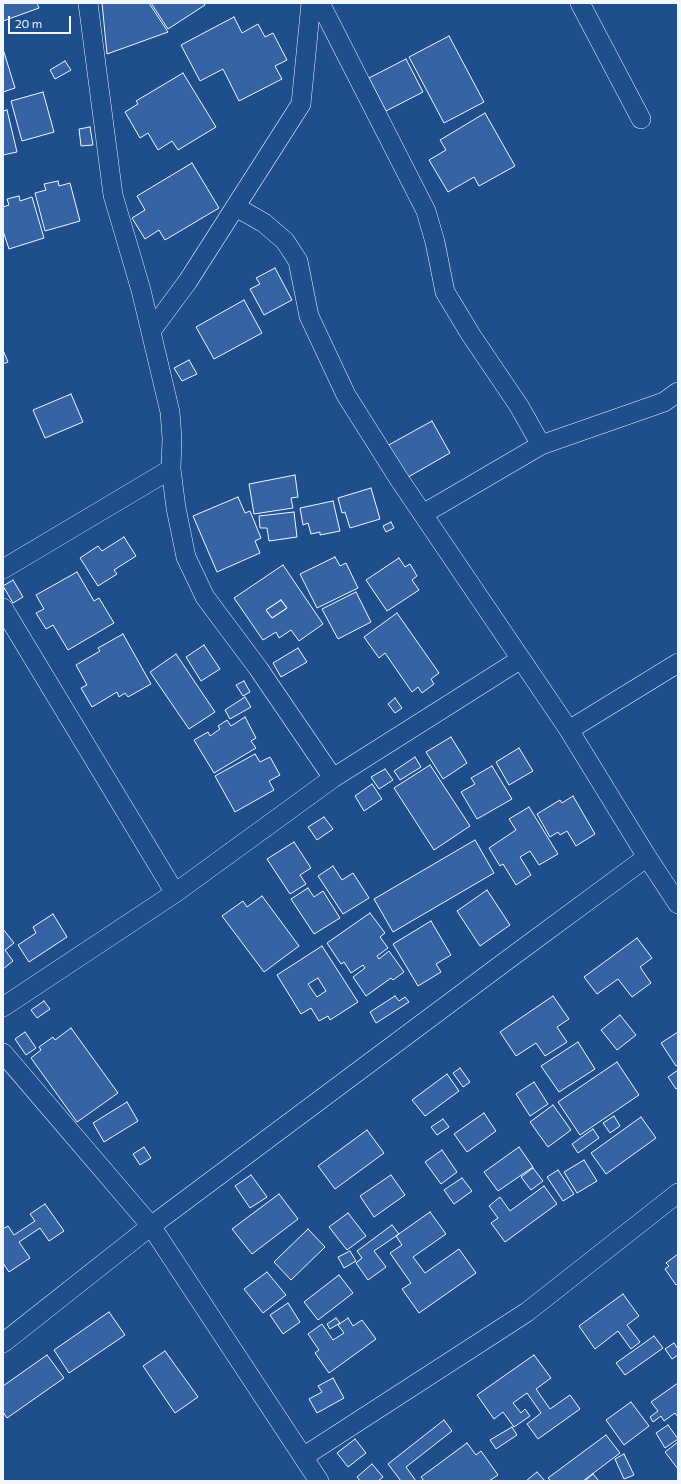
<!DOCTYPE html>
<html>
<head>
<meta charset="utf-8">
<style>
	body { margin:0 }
	#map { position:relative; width:681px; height:1484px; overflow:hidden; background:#1f4e8c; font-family:Commissioner,sans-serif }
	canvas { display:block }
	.frame { position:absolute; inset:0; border:4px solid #f2f6ff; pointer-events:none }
	.scale { position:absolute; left:8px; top:16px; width:63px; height:18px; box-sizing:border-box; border:2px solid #f2f6ff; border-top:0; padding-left:5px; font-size:12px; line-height:14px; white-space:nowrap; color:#f2f6ff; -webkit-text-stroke:3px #1f4e8c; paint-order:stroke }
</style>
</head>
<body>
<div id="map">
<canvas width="681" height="1484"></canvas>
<div class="frame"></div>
<div class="scale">20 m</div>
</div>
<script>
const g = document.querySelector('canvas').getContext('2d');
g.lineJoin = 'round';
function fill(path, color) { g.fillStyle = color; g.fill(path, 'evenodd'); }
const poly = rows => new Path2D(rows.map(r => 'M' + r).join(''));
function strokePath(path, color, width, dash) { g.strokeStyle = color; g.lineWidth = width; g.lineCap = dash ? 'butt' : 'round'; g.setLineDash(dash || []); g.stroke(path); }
const building = poly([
	[3,3,37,3,39,8,3,21,3,3],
	[102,3,149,3,168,32,107,54,102,3],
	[151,3,204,3,205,5,168,29,151,3],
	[234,17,242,33,258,24,265,37,273,33,287,60,275,66,282,79,239,101,223,69,200,81,181,45,234,17],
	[449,36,484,102,444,123,409,57,449,36],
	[3,49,15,88,3,92,3,49],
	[406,59,423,92,386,111,369,78,406,59],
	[65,61,71,70,55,79,50,70,65,61],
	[183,73,216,127,178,150,172,141,158,150,148,133,140,138,125,112,138,104,136,101,183,73],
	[43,92,54,132,22,141,11,101,43,92],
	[7,110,17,152,3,155,3,111,7,110],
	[485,113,515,166,479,186,474,177,448,192,429,160,446,150,440,140,485,113],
	[90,127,93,145,81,146,79,129,90,127],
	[192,163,219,208,165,240,159,230,145,239,132,218,145,210,137,196,192,163],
	[58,181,59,186,70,183,80,221,45,231,35,193,46,190,44,184,58,181],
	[19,196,20,201,32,197,44,238,9,249,3,231,3,207,9,205,7,199,19,196],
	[275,268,292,300,264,315,250,289,260,284,256,278,275,268],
	[244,300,262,333,214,359,196,327,244,300],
	[3,350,8,362,3,364,3,350],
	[189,360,197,374,182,381,174,368,189,360],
	[71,394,83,422,45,438,33,410,71,394],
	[432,421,450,453,403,480,385,447,432,421],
	[295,475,298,497,291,498,293,508,254,514,249,484,295,475],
	[371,488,380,519,350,528,345,512,342,513,338,498,371,488],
	[238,497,245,513,250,511,261,538,255,541,260,553,217,572,193,516,238,497],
	[333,501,340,531,320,535,320,532,311,534,308,523,303,525,300,508,333,501],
	[294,512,297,537,269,541,267,528,260,528,259,516,294,512],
	[391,522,394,528,386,532,383,526,391,522],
	[124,537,136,556,114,570,117,574,98,586,80,558,98,546,102,551,124,537],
	[335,557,340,566,346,563,358,588,317,608,300,574,335,557],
	[399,558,405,567,410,564,417,576,412,580,419,590,387,611,366,580,399,558],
	[283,565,323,624,299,641,291,630,279,638,276,632,263,640,234,598,283,565],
	[281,600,287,608,272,618,266,610,281,600],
	[77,572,94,601,99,598,114,623,68,650,53,625,46,629,36,613,44,609,36,595,77,572],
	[13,580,23,597,13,603,3,586,13,580],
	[356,592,371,622,338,639,322,609,356,592],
	[281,600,287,608,272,618,266,610,281,600],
	[397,613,439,673,431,679,434,684,422,693,418,687,412,692,385,653,379,658,364,637,397,613],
	[123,634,151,684,128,697,125,693,119,697,117,692,92,707,81,688,87,685,76,665,100,651,98,648,123,634],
	[204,645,220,669,201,681,186,657,204,645],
	[298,648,307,662,281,677,273,663,298,648],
	[176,654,215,712,189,729,150,672,176,654],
	[244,681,250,692,243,696,236,685,244,681],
	[245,697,251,707,230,719,225,710,245,697],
	[395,698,402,708,395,713,388,704,395,698],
	[245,717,256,738,251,741,256,748,214,773,194,740,208,732,210,736,220,729,218,726,227,720,231,726,245,717],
	[451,737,467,763,443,779,426,752,451,737],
	[519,748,533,771,509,785,496,762,519,748],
	[255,754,260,762,270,757,280,775,269,781,274,790,235,812,215,776,255,754],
	[415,757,421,767,400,780,394,771,415,757],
	[430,765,470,826,434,850,394,788,430,765],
	[492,766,512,799,477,819,461,792,475,784,471,778,492,766],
	[385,769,393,780,379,789,371,777,385,769],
	[372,784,382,799,364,811,355,796,372,784],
	[573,796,595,834,576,846,567,831,560,835,558,832,550,837,537,814,560,800,562,803,573,796],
	[529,807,558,854,539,865,530,851,520,857,531,875,516,885,503,864,500,866,489,848,516,830,509,819,529,807],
	[324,817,333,829,317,840,308,827,324,817],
	[475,840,494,873,393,932,374,899,475,840],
	[294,842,311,868,300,875,306,884,290,894,267,859,294,842],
	[333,866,342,880,353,873,369,898,343,914,318,876,333,866],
	[308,888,314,897,323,891,340,918,314,934,291,899,308,888],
	[487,890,510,925,480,946,457,911,487,890],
	[262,896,299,946,264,972,222,916,243,901,247,907,262,896],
	[370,913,385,933,380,937,388,948,377,956,379,959,389,951,404,972,393,980,391,978,366,996,353,977,365,968,363,965,351,973,344,962,341,964,327,943,370,913],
	[53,914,67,937,29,962,18,945,36,933,33,927,53,914],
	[431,921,451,955,436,964,441,972,418,986,393,944,431,921],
	[3,929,14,943,5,950,13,961,3,969,3,929],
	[637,938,652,958,640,967,651,983,632,997,618,979,597,994,584,977,637,938],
	[322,946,358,1002,330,1020,328,1016,319,1021,311,1008,301,1014,277,975,322,946],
	[318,978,326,991,317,997,308,984,318,978],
	[395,996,399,1001,405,997,409,1002,376,1023,370,1012,395,996],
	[553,996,569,1019,557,1027,567,1042,545,1056,536,1043,516,1056,500,1032,553,996],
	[44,1001,50,1009,37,1018,31,1010,44,1001],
	[620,1015,636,1035,617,1050,601,1030,620,1015],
	[71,1028,118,1093,77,1122,31,1058,41,1050,39,1047,53,1037,55,1040,71,1028],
	[25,1032,36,1048,26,1055,15,1039,25,1032],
	[678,1032,678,1065,676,1066,661,1043,678,1032],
	[578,1042,595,1069,559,1092,541,1066,578,1042],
	[617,1062,639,1095,580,1135,558,1102,617,1062],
	[460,1068,470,1082,463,1087,453,1073,460,1068],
	[678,1070,678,1088,676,1089,668,1077,678,1070],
	[447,1074,459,1091,425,1116,412,1100,447,1074],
	[534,1082,548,1104,530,1116,516,1094,534,1082],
	[127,1102,138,1121,104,1142,93,1123,127,1102],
	[553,1105,571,1130,548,1147,530,1122,553,1105],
	[484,1113,496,1131,467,1152,454,1134,484,1113],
	[614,1116,620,1126,610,1133,603,1123,614,1116],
	[641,1117,656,1138,606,1174,591,1153,641,1117],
	[443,1119,449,1127,437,1135,431,1127,443,1119],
	[593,1129,599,1138,578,1153,572,1144,593,1129],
	[367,1130,384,1153,335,1189,318,1166,367,1130],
	[144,1147,151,1158,140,1165,133,1154,144,1147],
	[519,1147,533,1167,498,1191,484,1172,519,1147],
	[442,1150,457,1172,441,1184,425,1162,442,1150],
	[584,1160,597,1181,577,1193,564,1172,584,1160],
	[533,1168,543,1181,531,1190,521,1177,533,1168],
	[558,1170,574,1194,563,1201,547,1177,558,1170],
	[251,1175,267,1197,250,1208,235,1186,251,1175],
	[391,1175,405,1195,374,1217,360,1196,391,1175],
	[462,1178,472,1191,454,1204,444,1190,462,1178],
	[544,1186,557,1204,505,1242,491,1223,498,1218,489,1206,500,1197,510,1211,544,1186],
	[279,1194,298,1219,252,1254,232,1229,279,1194],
	[45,1204,64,1231,49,1241,40,1228,19,1242,30,1258,9,1272,3,1263,3,1229,8,1226,14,1235,35,1221,30,1214,45,1204],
	[430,1212,446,1234,413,1257,425,1273,459,1249,476,1273,419,1313,402,1289,411,1283,390,1253,402,1245,396,1236,430,1212],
	[348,1213,366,1236,347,1250,329,1227,348,1213],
	[392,1225,399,1234,374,1251,386,1267,368,1280,356,1263,362,1258,357,1251,392,1225],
	[308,1229,325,1247,291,1280,274,1262,308,1229],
	[350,1251,356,1261,344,1268,338,1257,350,1251],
	[678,1254,678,1283,676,1285,665,1269,669,1266,666,1263,678,1254],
	[267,1272,286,1295,263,1313,244,1289,267,1272],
	[339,1275,353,1293,318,1320,304,1302,339,1275],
	[623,1294,639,1316,627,1325,640,1342,631,1349,618,1331,595,1349,579,1326,623,1294],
	[288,1303,300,1322,283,1334,270,1315,288,1303],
	[109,1312,125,1335,69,1373,54,1350,109,1312],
	[336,1318,340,1323,330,1329,327,1324,336,1318],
	[348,1318,353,1326,362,1320,376,1339,329,1373,315,1353,319,1350,308,1334,322,1324,333,1340,344,1333,338,1325,348,1318],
	[654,1336,663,1348,625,1375,616,1363,654,1336],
	[674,1343,678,1349,678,1355,672,1359,665,1349,674,1343],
	[165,1351,198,1397,175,1413,143,1366,165,1351],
	[47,1355,64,1378,7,1418,3,1412,3,1386,47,1355],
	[534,1355,551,1378,536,1389,550,1409,570,1395,580,1409,538,1439,527,1424,541,1413,527,1393,513,1403,521,1413,525,1409,530,1416,514,1427,503,1412,494,1419,477,1395,534,1355],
	[333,1378,344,1398,317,1413,309,1399,322,1392,318,1386,333,1378],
	[678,1383,678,1417,675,1413,664,1421,661,1416,653,1422,650,1417,658,1411,651,1402,678,1383],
	[631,1402,649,1426,624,1445,606,1420,631,1402],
	[444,1420,452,1431,406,1467,416,1481,401,1481,388,1464,444,1420],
	[668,1425,678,1439,665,1448,656,1433,668,1425],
	[512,1427,517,1435,496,1449,490,1440,512,1427],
	[606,1435,620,1453,583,1481,551,1481,548,1478,606,1435],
	[355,1439,366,1453,348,1467,337,1453,355,1439],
	[678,1442,678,1469,665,1452,678,1442],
	[467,1443,476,1455,481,1451,498,1475,489,1481,424,1481,421,1477,467,1443],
	[624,1454,634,1475,624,1479,615,1459,624,1454],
	[372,1464,383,1477,378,1481,360,1481,357,1477,372,1464],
	[537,1472,545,1481,526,1481,537,1472],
	[593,1474,599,1481,587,1481,586,1480,593,1474]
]);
const minor = poly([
	[88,3,113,195,141,290,170,412,172,438,171,469,176,508,186,557,205,597,258,668,333,778],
	[320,3,426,211,435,242,445,292,471,335,519,406,541,445],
	[580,3,641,119],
	[236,207,264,223,285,241,298,261,309,316,346,395,399,479,569,730,647,857,678,904],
	[151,331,188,281,301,104,311,3],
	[423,514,541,445,664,402,678,392],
	[3,569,171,469],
	[3,608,175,893],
	[569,730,678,663],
	[3,1007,175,893,333,778,521,659],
	[3,1053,151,1226,319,1481],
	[3,1343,151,1226,506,961,647,857],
	[303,1457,527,1312,678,1193]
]);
fill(building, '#3563a3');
strokePath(building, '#f2f6ff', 1);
strokePath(minor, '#f2f6ff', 20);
strokePath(minor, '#1f4e8c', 19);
</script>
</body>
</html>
